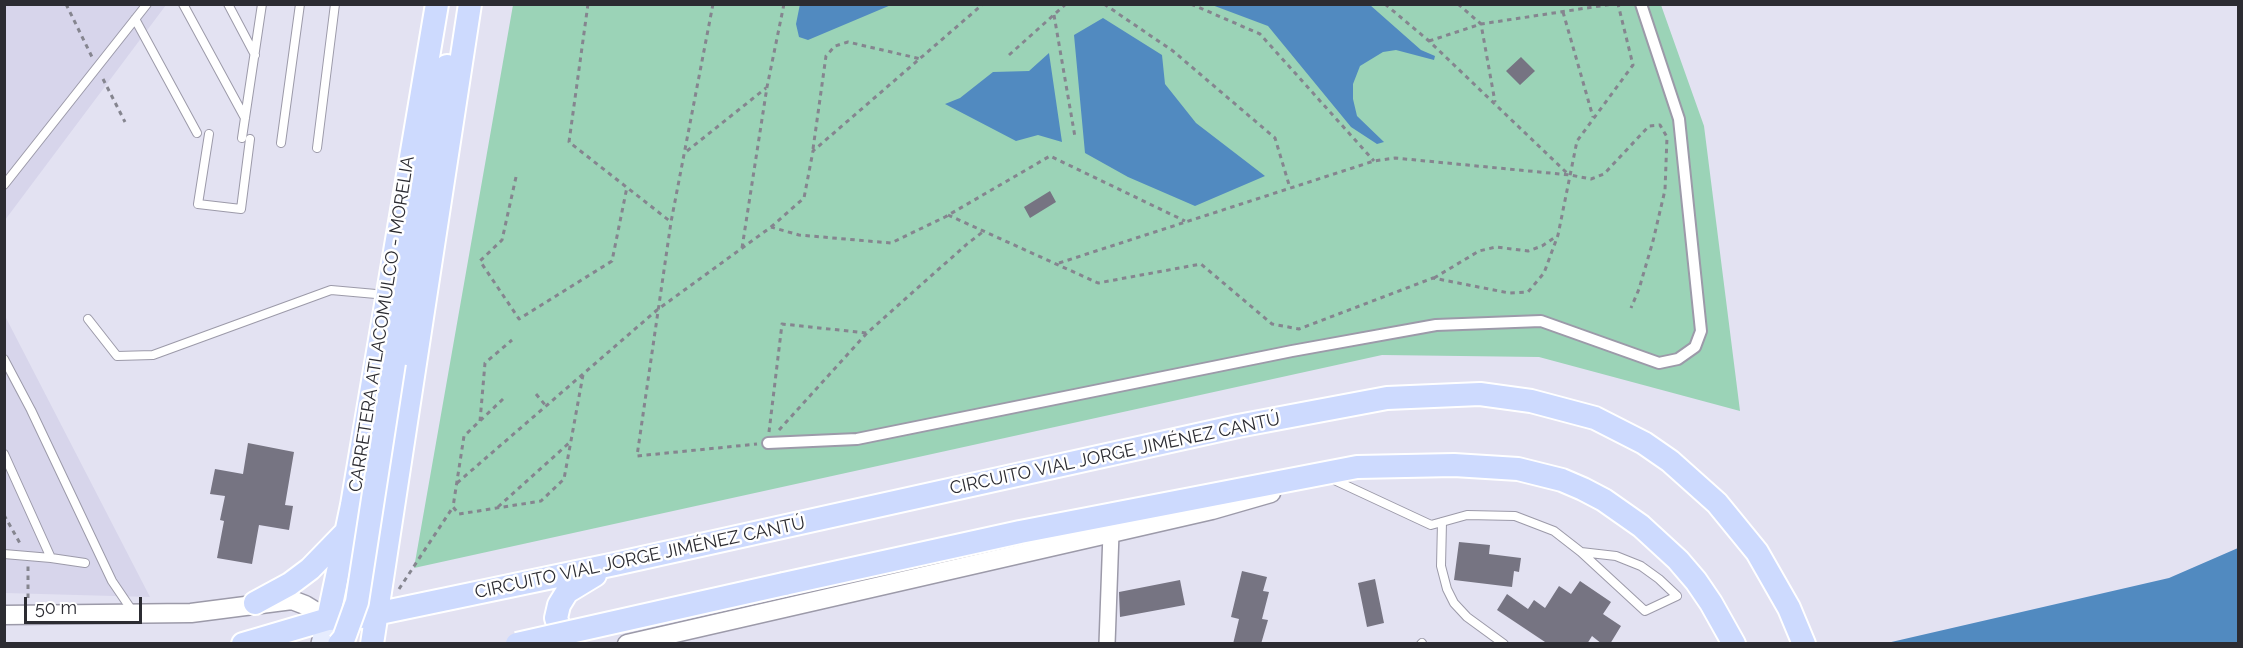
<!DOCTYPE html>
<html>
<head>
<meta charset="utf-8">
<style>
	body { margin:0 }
	#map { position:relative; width:2243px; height:648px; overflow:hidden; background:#e3e2f2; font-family:Raleway,sans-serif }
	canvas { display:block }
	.frame { position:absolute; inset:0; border:6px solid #2c2c32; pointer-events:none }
	.scale { position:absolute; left:24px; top:597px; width:118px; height:27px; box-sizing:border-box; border:3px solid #2c2c32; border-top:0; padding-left:8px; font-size:18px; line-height:21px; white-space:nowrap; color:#2c2c32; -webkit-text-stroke:4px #fff; paint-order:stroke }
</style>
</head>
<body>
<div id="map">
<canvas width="2243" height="648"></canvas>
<div class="frame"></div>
<div class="scale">50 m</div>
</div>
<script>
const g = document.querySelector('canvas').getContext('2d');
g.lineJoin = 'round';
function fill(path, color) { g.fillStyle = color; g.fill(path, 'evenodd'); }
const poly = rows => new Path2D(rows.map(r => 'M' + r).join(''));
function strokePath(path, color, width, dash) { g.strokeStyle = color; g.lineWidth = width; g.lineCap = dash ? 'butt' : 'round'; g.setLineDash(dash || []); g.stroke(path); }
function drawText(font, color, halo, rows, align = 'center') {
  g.font = font + ' Raleway,sans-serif'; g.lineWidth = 5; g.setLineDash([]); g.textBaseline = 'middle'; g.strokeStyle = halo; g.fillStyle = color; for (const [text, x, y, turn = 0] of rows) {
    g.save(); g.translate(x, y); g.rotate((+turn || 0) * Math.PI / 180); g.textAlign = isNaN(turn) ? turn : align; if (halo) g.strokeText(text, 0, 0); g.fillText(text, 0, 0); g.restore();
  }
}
const built = poly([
	[5,5,166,5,5,220],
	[5,316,150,597,5,593]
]);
const green = poly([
	[513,5,1661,5,1704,126,1740,411,1539,357,1382,355,414,568]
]);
const water = poly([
	[800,4,891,4,891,5,808,40,799,37,796,24],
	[1212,5,1370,5,1421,50,1435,56,1434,60,1396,50,1383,52,1360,66,1353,84,1353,99,1357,116,1384,142,1377,144,1351,127,1268,26],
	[1103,18,1162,55,1165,84,1196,123,1265,176,1195,206,1128,177,1085,153,1074,35],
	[1049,53,1062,142,1038,135,1016,141,945,104,960,98,993,72,1029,71],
	[2238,548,2238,643,1887,643,2169,578]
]);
const building = poly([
	[1521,57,1535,71,1520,85,1506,71],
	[1050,191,1056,202,1030,218,1024,207],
	[248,443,294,452,285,505,293,506,289,530,259,525,252,564,217,558,224,521,220,520,225,496,210,494,215,469,243,474],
	[1459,542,1490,545,1489,554,1521,558,1519,572,1514,571,1512,587,1454,580],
	[1242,571,1267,577,1263,591,1269,592,1262,619,1268,620,1261,644,1233,644,1239,619,1231,617],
	[1375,579,1384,623,1367,627,1358,583],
	[1180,580,1185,605,1120,617,1119,592],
	[1580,581,1611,602,1603,614,1621,626,1610,644,1602,644,1592,636,1587,644,1548,644,1497,610,1507,594,1528,609,1534,600,1545,608,1559,586,1571,594]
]);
const path = poly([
	[66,4,92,57],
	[588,4,569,142,671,222],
	[713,4,671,222,637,456,757,444],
	[1104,4,1173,51,1275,138,1290,188],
	[1191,4,1260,34,1374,161],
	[1385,4,1429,41,1568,174],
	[1458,4,1481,24,1495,102],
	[1563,12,1593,117],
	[1054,15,1075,137],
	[1429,41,1481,24,1613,4],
	[1009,55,1066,4],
	[103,79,125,122],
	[813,149,826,56,835,46,848,42,921,59],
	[687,151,766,88],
	[516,177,502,240,480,261,519,319,612,261,627,187],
	[948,215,1098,283,1201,264,1272,324,1299,329,1433,278,1509,293,1528,292,1544,273,1558,235,1577,141,1633,65,1618,4],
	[771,227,804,198,813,151,983,4],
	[742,248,767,87,784,4],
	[1059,263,1374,161,1395,158,1570,175,1591,179,1604,174,1649,126,1660,125,1667,137,1665,190,1653,241,1639,289,1631,308],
	[1434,278,1479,251,1496,247,1528,251,1542,246,1557,236],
	[536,394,546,406],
	[503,399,464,436,453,507,459,514,541,501,564,479,583,375],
	[480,421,485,363,512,340],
	[779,430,867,333,967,244,984,231],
	[769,432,782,324,867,333],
	[457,483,657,310,771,227,799,235,891,243,945,217,1050,156,1185,221],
	[498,507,569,443],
	[4,515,21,545],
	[399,589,453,507],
	[28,598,28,565]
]);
const service = poly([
	[183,4,245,118],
	[228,4,255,55],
	[135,19,197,133],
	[209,134,198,204,241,209,250,139],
	[242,138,262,4],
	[281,143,300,4],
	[317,148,335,4],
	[4,185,147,4],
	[88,319,117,356,153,355,331,290,387,295],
	[4,359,31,410,112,581,133,612],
	[4,454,51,558,4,554],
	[1330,478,1431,525,1467,515,1515,516,1554,531,1581,552,1645,611,1677,596,1659,579,1641,566,1616,556,1581,552],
	[1442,522,1441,566,1447,589,1454,603,1467,617,1504,644],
	[51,558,85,563],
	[1421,644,1422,643]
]);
const pedestrian = poly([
	[768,443,857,439,1292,351,1436,325,1541,321,1659,363,1678,359,1695,347,1701,331,1679,119,1641,4]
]);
const minor = poly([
	[1107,644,1111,533]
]);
const tertiary = poly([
	[4,615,191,613,292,600,305,605,328,619],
	[627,644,1212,510,1271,493]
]);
const secondary = poly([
	[322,644,328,619]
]);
const primary = poly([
	[394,363,437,107,447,66],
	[784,584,1020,532,1357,467,1454,465,1518,469,1562,480,1583,489,1604,500,1641,526,1678,560,1696,581,1711,603,1734,644],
	[255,603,290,584,310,569,346,532],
	[328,619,352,505,437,4],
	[243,644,328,619,356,618,615,564,1238,426,1387,398,1480,394,1531,401,1595,418,1644,443,1670,461,1717,503,1757,552,1789,608,1804,644],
	[372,644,470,4],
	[568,644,564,641,556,618,559,605,567,592,595,575]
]);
const primaryBridge = poly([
	[339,644,344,638,357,602,394,363],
	[517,644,784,584]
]);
const streetNames = [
	["CARRETERA ATLACOMULCO - MORELIA",382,324,-81],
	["CIRCUITO VIAL JORGE JIMÉNEZ CANTÚ",1115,454,-12],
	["CIRCUITO VIAL JORGE JIMÉNEZ CANTÚ",640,558,-12]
];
fill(built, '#d7d5eb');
fill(green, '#9bd3b7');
fill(water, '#518ac0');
fill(building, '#767482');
strokePath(service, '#9c9aa9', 10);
strokePath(pedestrian, '#9c9aa9', 14);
strokePath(minor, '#9c9aa9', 18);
strokePath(tertiary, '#9c9aa9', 21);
strokePath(secondary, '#9c9aa9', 24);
strokePath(primary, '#fff', 26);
strokePath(path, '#85858f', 3, [4.5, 4.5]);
strokePath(service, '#fff', 8);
strokePath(pedestrian, '#fff', 10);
strokePath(minor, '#fff', 15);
strokePath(tertiary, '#fff', 18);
strokePath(secondary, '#e6ecfe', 21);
strokePath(primary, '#cddafe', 22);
strokePath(primaryBridge, '#fff', 26, []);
strokePath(primaryBridge, '#cddafe', 22);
drawText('18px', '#2c2c32', '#fff', streetNames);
</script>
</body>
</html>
